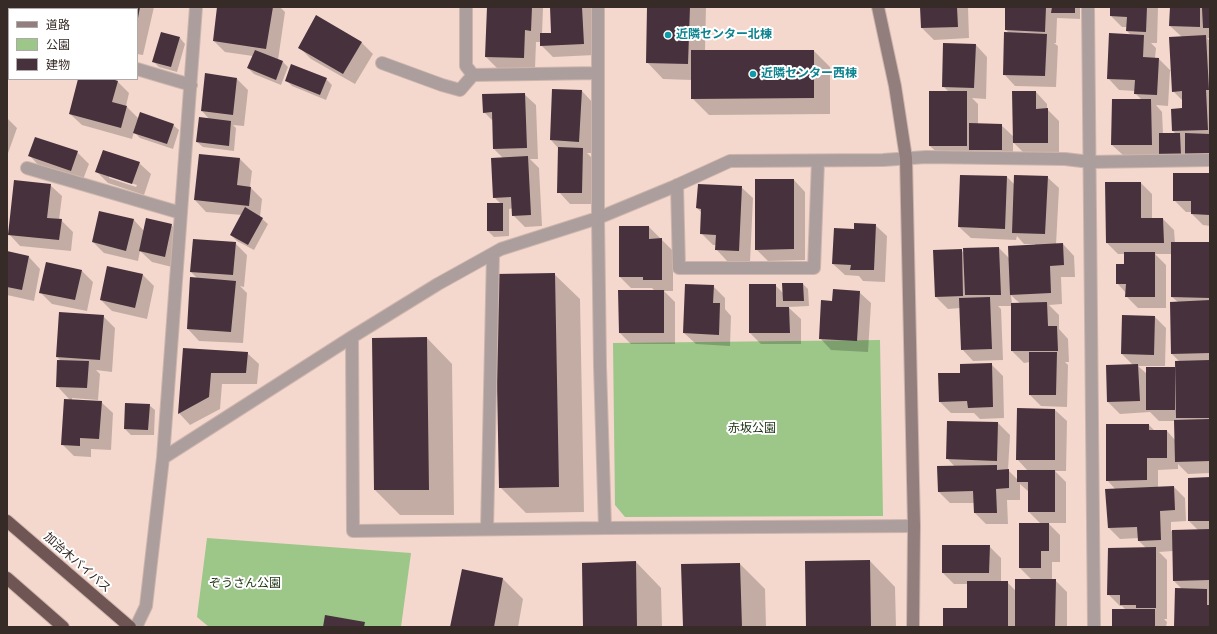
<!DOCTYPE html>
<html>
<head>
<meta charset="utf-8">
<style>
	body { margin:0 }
	#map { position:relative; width:1217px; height:634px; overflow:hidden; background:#f4d8cd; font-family:"Archivo Narrow","Noto Sans JP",sans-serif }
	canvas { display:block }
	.frame { position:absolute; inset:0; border:8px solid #362b27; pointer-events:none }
	.legend { position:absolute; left:8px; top:8px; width:130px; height:72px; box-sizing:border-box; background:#fff; border:1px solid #afaaa9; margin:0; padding:5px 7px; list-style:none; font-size:12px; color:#362b27 }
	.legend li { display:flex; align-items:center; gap:8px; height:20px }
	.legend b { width:20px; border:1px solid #afaaa9 }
</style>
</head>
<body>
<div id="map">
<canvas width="1217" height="634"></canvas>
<div class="frame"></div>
<ul class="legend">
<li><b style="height:5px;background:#927f7d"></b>道路</li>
<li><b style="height:11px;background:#9dc689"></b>公園</li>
<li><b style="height:11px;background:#46313d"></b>建物</li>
</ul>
</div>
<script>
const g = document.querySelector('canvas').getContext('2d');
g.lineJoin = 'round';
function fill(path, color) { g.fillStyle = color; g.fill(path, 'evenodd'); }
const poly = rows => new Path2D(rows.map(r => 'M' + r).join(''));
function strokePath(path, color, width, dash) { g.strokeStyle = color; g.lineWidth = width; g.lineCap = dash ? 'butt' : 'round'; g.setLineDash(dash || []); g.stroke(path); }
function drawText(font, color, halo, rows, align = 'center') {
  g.font = font + ' "Archivo Narrow","Noto Sans JP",sans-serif'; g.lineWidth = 4; g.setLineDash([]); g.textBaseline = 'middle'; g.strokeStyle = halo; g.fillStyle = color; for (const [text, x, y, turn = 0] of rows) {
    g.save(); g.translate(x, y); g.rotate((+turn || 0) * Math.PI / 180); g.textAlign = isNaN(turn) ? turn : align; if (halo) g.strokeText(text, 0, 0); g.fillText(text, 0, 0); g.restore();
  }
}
const green = poly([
	[880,340,883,516,625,517,615,505,613,343],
	[207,538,411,553,401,627,209,627,197,617]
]);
const shadow = poly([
	[40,7,61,7,61,9,46,9],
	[108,7,154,7,143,55,137,54,137,9,107,9],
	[218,7,280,7,285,12,278,60,283,62,288,67,281,85,254,74,248,68,253,56,225,52,214,41],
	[488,7,542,7,543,8,542,34,552,34,551,7,592,7,595,55,553,57,541,45,541,42,536,42,535,69,498,69,486,57],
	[648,7,706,7,705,51,814,51,830,67,830,114,709,115,692,98,692,80,663,79,647,62],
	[921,7,968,7,969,38,934,40,922,28],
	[1006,7,1080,7,1080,19,1057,18,1056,43,1054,43,1058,46,1056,87,1015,86,1004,74,1010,34,1006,30],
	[1111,7,1158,7,1157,43,1151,43,1156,48,1155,58,1159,59,1171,71,1170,71,1168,106,1156,105,1162,112,1163,134,1176,134,1173,131,1183,109,1183,101,1173,91,1182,37,1170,26,1171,7,1210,7,1210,38,1207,38,1210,41,1210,159,1192,159,1186,153,1186,160,1124,156,1112,145,1142,100,1135,93,1135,91,1119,90,1108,78,1132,36,1127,31,1127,27,1122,27,1111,16],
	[180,38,185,44,177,72,159,67,153,61],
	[361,42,373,54,355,84,311,59,299,47],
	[976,45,987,57,986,99,972,98,978,104,978,124,1001,125,1014,137,1036,92,1047,104,1047,109,1059,121,1059,154,1025,154,1013,142,1013,161,942,157,930,146,949,92,943,86],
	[79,79,108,79,117,81,129,93,126,106,139,119,173,125,179,130,173,149,140,138,134,132,132,139,82,125,70,114],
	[237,79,248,90,244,126,233,125,236,128,234,151,203,147,197,142,210,120,202,111],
	[326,79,332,85,326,100,292,86,286,80],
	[553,90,582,91,593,103,591,153,587,153,594,160,593,204,570,204,559,192,559,149,551,140],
	[524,94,536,105,538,159,530,159,539,168,542,226,525,227,513,215,513,208,509,209,509,236,494,237,488,231,488,204,501,204,494,197,503,158,494,149,493,121,484,112],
	[7,118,17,128,7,156],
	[77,152,89,164,82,182,41,168,30,156],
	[200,155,240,159,252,171,250,187,262,199,260,217,268,224,254,250,237,241,231,235,242,215,206,212,195,200],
	[139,163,151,174,144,195,108,183,97,172],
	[109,176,137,185,136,187,109,178],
	[1210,174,1210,226,1203,225,1192,214,1192,212,1186,212,1174,200],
	[1007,177,1015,185,1047,177,1059,188,1056,245,1063,244,1074,256,1075,277,1061,277,1062,304,1049,305,1059,315,1059,329,1068,339,1069,362,1065,362,1068,365,1067,407,1041,406,1030,395,1030,362,1024,363,1012,351,1012,306,998,306,1001,309,1003,360,973,361,962,349,960,308,948,309,936,297,934,251,961,250,964,253,999,248,1010,259,1035,246,1035,244,1024,244,1017,236,1016,240,971,238,959,227],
	[1011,295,1016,300,1020,303,1012,304],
	[794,180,805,192,805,260,768,261,756,249],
	[1141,183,1152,194,1152,219,1163,219,1174,230,1175,243,1210,243,1210,473,1188,474,1178,464,1178,469,1158,470,1158,488,1174,487,1185,498,1186,521,1171,522,1171,531,1198,530,1189,521,1210,478,1210,592,1209,592,1210,593,1210,627,1175,627,1183,590,1174,581,1173,551,1159,552,1167,560,1167,619,1164,619,1167,622,1166,627,1113,627,1126,610,1122,606,1120,606,1108,594,1146,548,1139,541,1139,538,1120,539,1109,528,1116,490,1107,480,1149,425,1155,431,1167,431,1175,440,1175,421,1159,421,1150,412,1120,414,1108,402,1107,366,1133,365,1122,354,1155,317,1166,328,1165,366,1138,366,1147,374,1147,368,1177,368,1180,362,1172,354,1178,302,1172,297,1172,254,1155,254,1166,265,1166,308,1138,308,1126,296,1126,293,1117,283,1125,265,1125,254,1118,254,1107,243],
	[50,185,62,196,59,220,61,220,73,232,71,251,20,246,9,234],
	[741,187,753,198,750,262,727,261,716,249,716,245,713,245,701,233,702,213,697,208],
	[134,220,144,231,171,225,183,236,176,268,152,262,140,251,138,261,104,253,93,242],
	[875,225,887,236,885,282,863,281,859,276,845,275,833,264,855,230],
	[649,227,673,251,673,291,664,291,675,302,675,344,631,344,620,333,655,291,652,288,631,288,620,277],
	[235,243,247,255,244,287,240,286,247,293,243,343,199,341,188,329,198,279,191,272],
	[7,252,29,257,40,269,34,301,7,295],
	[82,271,93,282,87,311,52,304,40,292],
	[554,274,580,299,584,512,526,513,500,487],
	[143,275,154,286,147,319,112,311,101,300],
	[803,284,808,289,809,306,788,307,801,319,801,344,761,344,750,333,775,285,783,293],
	[713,286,725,298,725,309,731,316,730,346,696,344,684,333],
	[859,292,871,303,868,352,831,350,820,338],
	[103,316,115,328,112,372,96,370,100,374,98,400,72,398,72,400,101,402,113,413,111,450,91,449,91,457,74,456,62,444,70,400,57,386,61,361,57,357],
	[427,338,452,364,454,515,400,515,375,490],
	[184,349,247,353,259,364,257,384,222,384,220,409,190,425,179,413],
	[992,365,1003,376,1004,418,980,419,974,413,951,413,940,402,961,374],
	[149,405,155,410,154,435,131,435,125,429],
	[1055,410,1067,421,1066,471,1055,471,1066,482,1066,523,1048,523,1060,535,1060,562,1052,562,1052,580,1055,580,1067,592,1067,627,944,627,968,609,968,584,954,584,943,573,989,546,1001,558,1001,582,1007,582,1016,591,1032,580,1020,568,1041,524,1029,512,1029,492,1020,484,1020,500,1007,500,1008,524,986,524,975,513,974,503,950,503,939,492,955,467,947,458,948,422,998,423,1010,435,1008,470,1018,480,1028,471,1017,459],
	[870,561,895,587,896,627,807,627],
	[636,562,661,588,662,627,584,627],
	[740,564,765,589,766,627,684,627],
	[503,579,523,599,518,627,451,627]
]);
const building = poly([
	[14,7,34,7,39,9,14,9],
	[107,7,140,7,138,18,137,9,106,9],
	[217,7,273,7,266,49,213,41],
	[487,7,532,7,531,31,525,30,524,58,485,57],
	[550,7,582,7,584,44,540,46,540,33,551,33],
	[647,7,690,7,688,64,646,63],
	[920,7,957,7,958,27,921,28],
	[1005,7,1046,7,1045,32,1005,30],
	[1052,7,1075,7,1075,13,1051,13],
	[1110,7,1147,7,1146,32,1126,31,1127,17,1110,16],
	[1170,7,1200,7,1200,27,1169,26],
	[1202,8,1210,8,1210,28,1203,28],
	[316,15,362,42,343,74,298,48],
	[161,32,180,37,171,67,152,62],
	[1004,32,1047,34,1045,76,1003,75],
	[1109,33,1144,35,1143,57,1159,58,1157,95,1134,94,1135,80,1107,79],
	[1206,35,1209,90,1199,90,1206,90,1208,130,1172,131,1171,109,1182,108,1182,91,1172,92,1169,37],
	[943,43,976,44,974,88,942,87],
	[255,50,283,61,276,80,247,68],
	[691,50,814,50,814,98,691,99],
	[291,64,327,78,320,95,285,81],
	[205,73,237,78,233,115,201,111],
	[78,79,112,79,118,81,112,102,127,106,121,128,69,114],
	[552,89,582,90,579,142,550,140],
	[929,91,967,91,967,146,929,146],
	[1012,91,1036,91,1036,109,1048,108,1048,143,1013,143],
	[525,93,527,148,493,149,492,112,483,113,482,94],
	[1112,99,1151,99,1152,145,1111,145],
	[140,112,174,124,167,144,133,133],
	[199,117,231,121,229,146,196,142],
	[969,123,1002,124,1002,150,969,150],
	[1159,133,1180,133,1181,155,1159,155],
	[1185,133,1210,134,1210,154,1185,154],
	[35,137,78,151,71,171,28,156],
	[558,147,583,148,582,193,557,193],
	[103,150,140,162,132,184,95,172],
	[199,154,240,158,237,185,251,187,249,206,194,200],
	[528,156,531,215,512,216,511,197,493,198,491,158],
	[1173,173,1210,173,1210,215,1191,214,1191,201,1173,201],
	[960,175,1007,176,1005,229,958,227],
	[1014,175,1048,176,1045,234,1012,233],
	[755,179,794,179,794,249,755,250],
	[14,180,51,184,47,218,62,219,59,240,8,235],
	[1105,182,1141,182,1141,218,1163,218,1164,243,1106,243],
	[698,184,742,186,739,251,715,250,716,235,700,234,701,209,696,208],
	[487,203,503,203,503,231,487,231],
	[245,207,263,218,248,245,230,235],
	[99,211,134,219,126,251,92,242],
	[146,218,172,224,165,257,139,251],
	[854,223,876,224,874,270,850,270,851,265,832,264,834,228,854,229],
	[619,226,649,226,649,239,662,238,662,280,643,280,643,277,619,277],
	[193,239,236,242,233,275,190,272],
	[1171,242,1210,242,1210,298,1171,297],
	[1063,243,1064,265,1050,266,1051,293,1010,295,1008,246],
	[999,247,1001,295,965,295,963,248],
	[962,249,963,296,935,297,933,250],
	[7,251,29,256,22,290,7,287],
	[1124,252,1155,252,1155,297,1125,297,1126,284,1116,284,1116,264,1124,264],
	[46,262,82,270,75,300,39,293],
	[107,266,143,274,135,308,100,300],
	[555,273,559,487,499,488,495,274],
	[190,277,236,281,231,332,187,329],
	[782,283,803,283,804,301,783,301],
	[685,284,714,285,713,303,720,303,719,335,683,333],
	[749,284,776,284,776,307,789,307,790,333,749,333],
	[833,289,860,291,857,341,819,339,821,300,832,301],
	[618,290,664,290,664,333,619,333],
	[990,297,992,349,961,350,959,298],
	[1210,300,1210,353,1171,354,1170,302],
	[1047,302,1048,326,1057,326,1058,351,1011,351,1011,303],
	[59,312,104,315,100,360,56,357],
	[1122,315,1155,316,1154,355,1121,354],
	[427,337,429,490,374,490,372,338],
	[183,348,248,352,246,373,211,373,209,397,178,414],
	[1029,352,1057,352,1056,395,1029,395],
	[57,360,89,361,87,388,56,387],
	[1210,360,1210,418,1176,418,1175,361],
	[992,363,993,407,968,408,967,401,939,402,938,373,960,373,960,364],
	[1138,364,1140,401,1107,402,1106,365],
	[1146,367,1175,367,1175,410,1146,410],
	[64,399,102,401,99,439,80,438,80,446,61,445],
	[125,403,150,404,148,430,124,429],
	[1017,408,1055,409,1055,460,1016,460],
	[1210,419,1210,461,1175,462,1174,420],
	[947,421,998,422,997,461,946,459],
	[1106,424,1149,424,1149,430,1167,430,1167,458,1147,458,1147,480,1106,481],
	[997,465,997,470,1009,469,1009,488,996,489,997,513,974,513,973,491,938,492,937,466],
	[1017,470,1055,470,1055,512,1028,512,1028,482,1017,482],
	[1210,477,1210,521,1188,521,1188,478],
	[1174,486,1175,510,1160,511,1161,540,1138,541,1137,527,1108,528,1105,489],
	[1019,523,1049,523,1049,551,1041,551,1041,568,1019,568],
	[1210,529,1210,580,1173,581,1172,530],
	[942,545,990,545,989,573,942,573],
	[1156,547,1156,608,1136,608,1136,605,1120,605,1120,595,1107,595,1108,548],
	[870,560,871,627,806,627,805,561],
	[636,561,637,627,583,627,582,563],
	[740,563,742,627,683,627,681,564],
	[462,569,503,578,494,627,450,627],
	[1015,579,1056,579,1055,627,1015,627],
	[967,581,1008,581,1008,627,943,627,943,608,967,608],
	[1175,588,1207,589,1207,605,1210,605,1210,627,1174,627],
	[1112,609,1155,609,1155,627,1112,627],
	[325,615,365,622,364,627,323,627]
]);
const street = poly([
	[466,7,466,66,473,75,598,73],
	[598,7,598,218,600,366,605,528,914,526],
	[1088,7,1094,627],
	[382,63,442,85,460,90,473,75],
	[137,69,191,85],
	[27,168,181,213],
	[677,185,679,268,814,268,818,161],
	[352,337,353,531,605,528],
	[163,458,352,337,438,284,501,249,598,218,673,187,730,161,883,160,926,157,1065,159,1090,162,1210,160],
	[487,529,493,254],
	[136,627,146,606,163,458,196,7]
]);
const secondary = poly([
	[878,7,895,86,906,158,914,526,913,627]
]);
const highway = poly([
	[7,521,130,627],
	[7,578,63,627]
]);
const markers = [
	[668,35,4,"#0f9aa8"],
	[753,74,4,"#0f9aa8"]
];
const cultureNames = [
	["近隣センター北棟",676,35],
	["近隣センター西棟",761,74]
];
const parkNames = [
	["赤坂公園",752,429],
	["ぞうさん公園",245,584]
];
const streetNames = [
	["加治木バイパス",77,563,41]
];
fill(green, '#9dc689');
fill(shadow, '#0003');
fill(building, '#46313d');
strokePath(street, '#ceb5ac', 14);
strokePath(secondary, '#ceb5ac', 14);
strokePath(highway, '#ceb5ac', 14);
strokePath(street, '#ab9e9d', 12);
strokePath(secondary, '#927f7d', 12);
strokePath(highway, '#6f5553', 12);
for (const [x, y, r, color] of markers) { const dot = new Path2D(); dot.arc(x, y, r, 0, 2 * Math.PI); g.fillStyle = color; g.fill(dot); strokePath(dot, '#fff', 1.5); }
drawText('bold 12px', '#0d838f', '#fff', cultureNames, 'left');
drawText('12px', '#1c3110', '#fff', parkNames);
drawText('12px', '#362b27', '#fff', streetNames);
</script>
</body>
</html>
